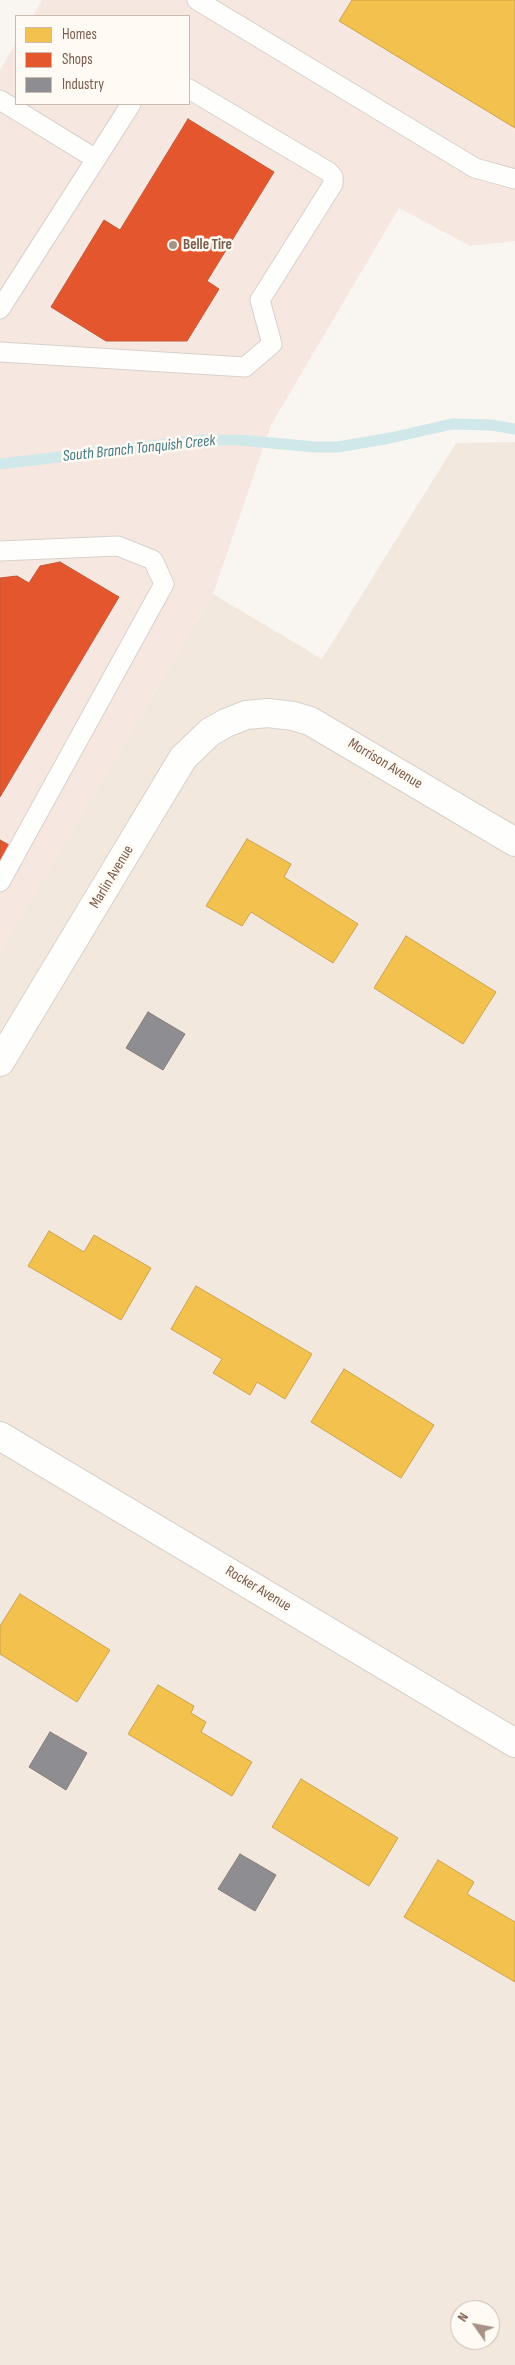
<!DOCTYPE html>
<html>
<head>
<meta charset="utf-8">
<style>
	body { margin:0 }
	#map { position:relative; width:515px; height:2365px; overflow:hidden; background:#f9f5f0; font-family:"Sofia Sans Condensed",sans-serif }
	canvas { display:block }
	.legend { position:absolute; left:15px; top:15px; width:175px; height:90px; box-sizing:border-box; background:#fffaf3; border:1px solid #cabbb1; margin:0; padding:6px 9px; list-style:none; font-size:15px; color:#7a5c4d }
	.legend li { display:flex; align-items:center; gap:10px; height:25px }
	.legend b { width:25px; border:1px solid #cabbb1 }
	.north { position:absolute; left:450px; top:2300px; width:50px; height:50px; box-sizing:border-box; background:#fffaf3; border:1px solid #cabbb1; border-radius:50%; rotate:303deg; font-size:14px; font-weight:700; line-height:20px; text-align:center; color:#7a5c4d }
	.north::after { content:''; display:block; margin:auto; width:18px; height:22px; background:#a69286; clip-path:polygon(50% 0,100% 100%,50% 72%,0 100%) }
</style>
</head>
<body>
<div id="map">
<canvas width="515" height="2365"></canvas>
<ul class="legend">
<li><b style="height:14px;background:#f2c14e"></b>Homes</li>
<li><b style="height:14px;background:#e4572e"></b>Shops</li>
<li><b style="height:14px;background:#8d8d92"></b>Industry</li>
</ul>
<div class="north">N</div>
</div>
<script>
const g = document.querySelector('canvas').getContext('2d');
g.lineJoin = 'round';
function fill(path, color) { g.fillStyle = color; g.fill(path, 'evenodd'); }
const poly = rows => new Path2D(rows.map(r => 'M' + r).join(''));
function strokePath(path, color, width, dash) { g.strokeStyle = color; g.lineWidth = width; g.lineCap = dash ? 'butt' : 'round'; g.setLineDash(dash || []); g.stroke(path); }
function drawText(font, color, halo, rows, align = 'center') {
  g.font = font + ' "Sofia Sans Condensed",sans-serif'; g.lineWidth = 5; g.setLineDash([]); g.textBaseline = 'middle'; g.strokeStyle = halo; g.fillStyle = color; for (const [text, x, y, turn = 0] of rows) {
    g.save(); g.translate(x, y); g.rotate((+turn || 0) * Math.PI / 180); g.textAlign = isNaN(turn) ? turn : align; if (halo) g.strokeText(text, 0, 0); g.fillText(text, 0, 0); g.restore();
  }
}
const residential = poly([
	[515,442,515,2365,0,2365,0,951,213,594,322,659,456,443],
	[460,2310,490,2310,490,2340,460,2340]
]);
const commercial = poly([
	[42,0,515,0,515,241,470,246,399,208,271,425,213,594,0,951,0,70,16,43,16,104,189,104,189,16,33,16]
]);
const homes = poly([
	[352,0,515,0,515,128,339,21,352,0],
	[247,839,291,864,284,877,358,924,333,963,251,912,242,926,206,906,247,839],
	[406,936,496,992,463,1044,374,988,406,936],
	[49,1231,84,1252,94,1235,151,1268,121,1320,28,1266,49,1231],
	[196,1286,312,1354,285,1399,257,1382,250,1395,213,1373,222,1359,171,1329,196,1286],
	[344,1369,434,1425,401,1478,311,1422,344,1369],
	[20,1594,110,1650,77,1702,0,1654,0,1626,20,1594],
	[158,1685,194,1706,191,1713,206,1722,201,1732,252,1762,232,1796,128,1734,158,1685],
	[301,1779,398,1838,369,1886,272,1827,301,1779],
	[438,1860,474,1882,467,1894,515,1922,515,1982,404,1917,438,1860]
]);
const shops = poly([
	[188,119,274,172,207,281,219,289,187,341,106,341,51,307,104,220,120,230,188,119],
	[60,562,119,597,0,797,0,578,17,576,29,583,40,566,60,562],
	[0,840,9,845,0,860,0,840]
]);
const industry = poly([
	[148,1012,185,1034,163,1070,126,1048,148,1012],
	[50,1732,87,1753,66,1790,29,1767,50,1732],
	[240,1854,276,1875,255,1911,218,1889,240,1854]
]);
const stream = poly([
	[0,464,201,440,239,440,315,447,338,447,390,438,452,424,492,425,515,429]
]);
const service = poly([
	[197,0,475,168,515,179],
	[0,100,96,159,131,104],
	[0,309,96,159],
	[0,352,245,367,272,344,260,300,333,184,333,177,329,172,189,89],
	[0,551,118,546,153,560,164,584,0,882]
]);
const minor = poly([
	[0,1062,183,758,210,732,226,723,246,715,268,713,293,716,310,721,515,842],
	[0,1436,515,1743]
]);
const markers = [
	[173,245,5,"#a69286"]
];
const poiNames = [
	["Belle Tire",183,245]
];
const streetNames = [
	["Morrison Avenue",385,764,31],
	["Marlin Avenue",112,877,-59],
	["Rocker Avenue",258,1589,31]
];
const waterNames = [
	["South Branch Tonquish Creek",139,449,-6]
];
fill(residential, '#f2e8de');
fill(commercial, '#f6e8e1');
fill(homes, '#f2c14e');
strokePath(homes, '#cea34e', 1);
fill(shops, '#e4572e');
strokePath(shops, '#c45837', 1);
fill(industry, '#8d8d92');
strokePath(industry, '#877e7d', 1);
strokePath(stream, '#d0e8ea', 11);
strokePath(service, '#d7d1cb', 21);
strokePath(minor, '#d7d1cb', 30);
strokePath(service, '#fefefd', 19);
strokePath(minor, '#fefefd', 28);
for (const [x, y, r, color] of markers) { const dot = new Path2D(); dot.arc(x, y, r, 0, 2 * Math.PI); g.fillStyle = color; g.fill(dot); strokePath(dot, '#fffaf3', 2); }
drawText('bold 15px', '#7a5c4d', '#fffaf3', poiNames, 'left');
drawText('15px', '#7a5c4d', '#fffaf3', streetNames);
drawText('italic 16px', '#437c86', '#fffaf3', waterNames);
</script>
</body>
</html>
